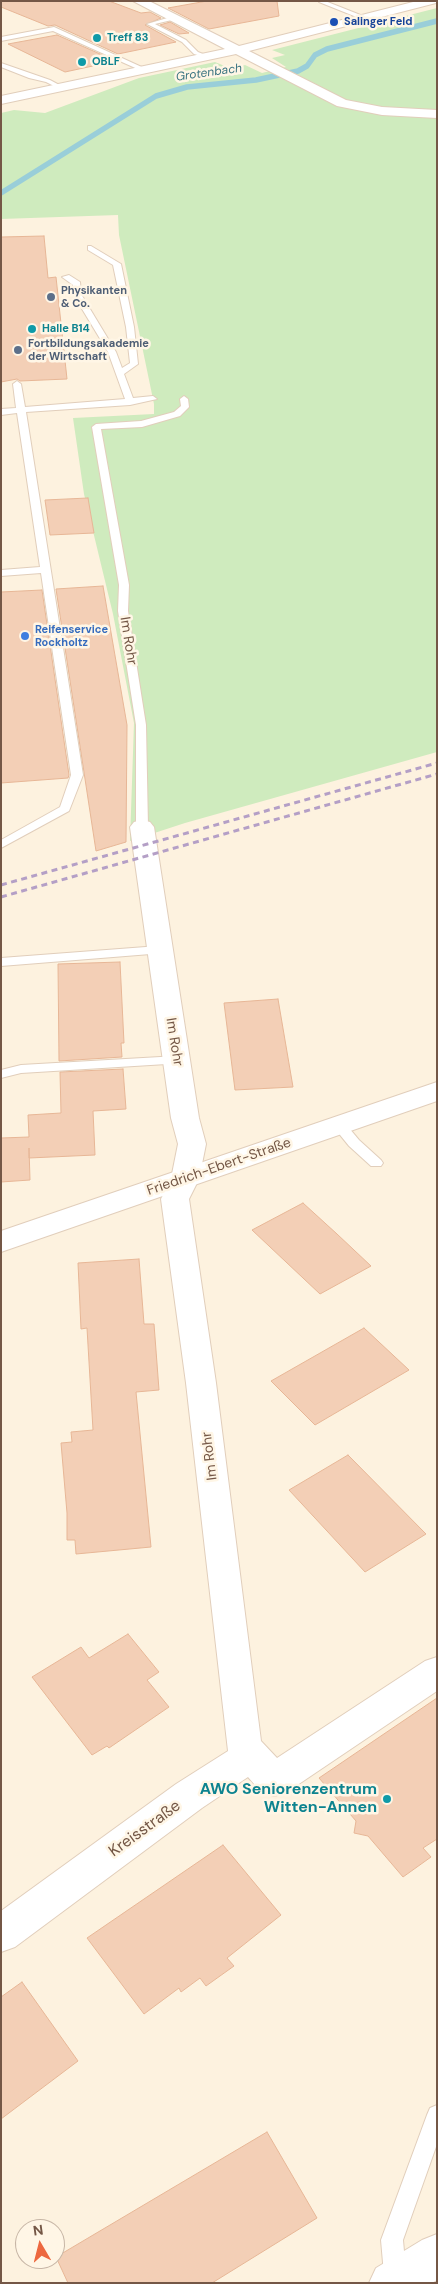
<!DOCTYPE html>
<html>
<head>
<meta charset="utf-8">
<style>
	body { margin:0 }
	#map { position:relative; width:438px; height:2284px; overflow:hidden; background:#fdf2df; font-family:"DM Sans",sans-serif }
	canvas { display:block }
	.frame { position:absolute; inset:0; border:2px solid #745746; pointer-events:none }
	.north { position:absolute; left:15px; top:2219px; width:50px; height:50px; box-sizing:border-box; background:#fff6e6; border:1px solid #c7b6a6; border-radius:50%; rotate:352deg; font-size:14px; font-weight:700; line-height:20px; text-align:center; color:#745746 }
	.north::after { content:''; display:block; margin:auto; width:18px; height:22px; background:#ed683f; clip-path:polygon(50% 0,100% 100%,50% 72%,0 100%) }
</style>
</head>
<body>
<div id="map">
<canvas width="438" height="2284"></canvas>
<div class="frame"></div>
<div class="north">N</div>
</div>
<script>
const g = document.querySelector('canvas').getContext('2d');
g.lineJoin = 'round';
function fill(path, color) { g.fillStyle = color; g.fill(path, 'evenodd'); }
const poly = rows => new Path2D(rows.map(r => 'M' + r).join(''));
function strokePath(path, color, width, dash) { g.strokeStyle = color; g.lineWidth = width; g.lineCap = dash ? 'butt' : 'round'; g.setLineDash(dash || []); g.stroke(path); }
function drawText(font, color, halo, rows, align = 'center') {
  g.font = font + ' "DM Sans",sans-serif'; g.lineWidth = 5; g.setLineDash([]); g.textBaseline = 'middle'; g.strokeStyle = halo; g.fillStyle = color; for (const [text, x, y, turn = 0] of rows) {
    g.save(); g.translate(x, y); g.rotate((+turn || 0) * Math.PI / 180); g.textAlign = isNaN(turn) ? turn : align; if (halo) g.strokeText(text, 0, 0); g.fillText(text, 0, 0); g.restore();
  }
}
const green = poly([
	[437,8,437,752,185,823,130,841,134,723,113,614,84,494,73,418,154,414,154,404,119,235,118,215,1,219,1,113,14,110,45,113,139,78,215,62,232,69,245,65,262,73,286,67,272,58,285,55,272,50]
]);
const stream = poly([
	[1,193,156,96,187,87,256,80,298,71,307,66,315,55,327,49,437,21]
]);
const building = poly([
	[1,1,109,1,141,13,150,12,161,18,145,25,176,42,118,54,55,25,48,26,1,7,1,1],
	[207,1,277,1,279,16,209,29,168,8,207,1],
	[170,22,189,33,179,34,160,25,170,22],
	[57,35,116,61,65,72,8,44,57,35],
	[44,236,48,278,56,277,67,379,20,381,17,379,1,382,1,237,44,236],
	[88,498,94,533,50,535,45,500,88,498],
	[103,586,127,725,126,842,96,851,56,589,103,586],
	[42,590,69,775,68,778,1,783,1,592,42,590],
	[120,962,124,1043,121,1043,122,1057,59,1061,58,964,120,962],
	[278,999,293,1087,235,1090,224,1003,278,999],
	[123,1069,126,1109,93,1111,95,1155,29,1158,29,1148,30,1180,1,1182,1,1138,29,1137,28,1115,61,1113,60,1072,123,1069],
	[303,1203,337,1234,371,1266,320,1294,252,1230,303,1203],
	[139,1259,144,1324,154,1324,159,1390,136,1392,151,1547,76,1554,75,1540,67,1540,67,1513,61,1443,72,1442,71,1432,93,1430,87,1328,81,1329,78,1263,139,1259],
	[364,1328,409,1370,315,1425,271,1381,364,1328],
	[348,1455,426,1534,365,1572,289,1490,348,1455],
	[128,1634,159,1672,147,1680,169,1707,109,1748,107,1746,92,1755,32,1677,81,1647,89,1658,128,1634],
	[437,1698,437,1839,423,1848,431,1857,403,1877,368,1836,354,1833,356,1821,319,1778,437,1698],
	[223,1845,281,1915,227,1958,234,1966,206,1986,200,1978,181,1992,179,1988,144,2014,87,1938,223,1845],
	[22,1982,78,2061,1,2119,1,1997,22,1982],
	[267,2132,317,2218,212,2283,68,2283,56,2257,267,2132]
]);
const service = poly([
	[325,1,368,18,369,19,364,20,319,2,325,1],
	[174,16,176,19,155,24,186,40,198,52,208,56,208,58,194,54,182,42,147,24,174,16],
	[54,27,146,69,147,70,142,71,53,31,1,41,1,37,54,27],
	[1,63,50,80,63,87,58,88,46,82,29,78,1,67,1,63],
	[91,246,121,264,134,327,138,364,124,374,133,398,153,396,157,399,130,405,26,412,83,775,69,811,1,848,1,840,60,807,71,775,41,573,1,576,1,570,40,567,17,413,1,415,1,409,16,408,13,384,17,381,21,384,25,407,125,399,108,352,73,294,73,285,62,277,69,275,80,282,81,294,116,352,122,368,130,363,126,327,113,265,88,250,88,246,91,246],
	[184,396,188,399,189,407,180,416,142,427,101,429,129,585,128,611,146,725,148,827,142,830,136,827,136,725,118,611,119,585,92,427,96,424,141,421,174,412,181,406,180,399,184,396],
	[159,946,163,947,165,950,163,953,1,966,1,958,159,946],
	[178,1056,185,1060,183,1063,21,1073,1,1078,1,1070,21,1065,178,1056],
	[339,1120,344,1122,359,1140,381,1160,383,1163,381,1166,371,1166,349,1146,332,1125,339,1120],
	[437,2105,437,2144,403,2240,406,2274,403,2282,390,2283,384,2274,381,2240,427,2115,430,2108,437,2105]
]);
const minor = poly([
	[133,1,149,1,239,46,417,1,437,1,436,3,249,51,346,100,382,107,437,110,437,118,382,115,337,106,236,54,1,104,1,96,225,49,133,1],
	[142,820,150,822,154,827,199,1118,206,1144,199,1179,189,1199,216,1383,261,1741,277,1758,425,1661,437,1657,437,1691,287,1792,274,1796,261,1792,248,1777,202,1808,15,1947,1,1952,1,1911,176,1784,228,1751,186,1383,161,1199,171,1179,178,1144,171,1118,130,827,134,822,142,820],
	[437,2234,437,2280,432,2283,369,2283,376,2268,422,2240,437,2234]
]);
const tertiary = poly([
	[437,1082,437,1101,1,1252,1,1231,437,1082]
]);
const rail = poly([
	[1,885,437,763],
	[1,897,437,774]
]);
const markers = [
	[334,22,5,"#1a4fb4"],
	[97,38,5,"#0f9aa8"],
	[82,62,5,"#0f9aa8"],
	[51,297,5,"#5c6f8a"],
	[32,329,5,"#0f9aa8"],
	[18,350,5,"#5c6f8a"],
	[25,636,5,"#3f7fe0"],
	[387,1799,5,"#0f9aa8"]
];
const farTransitnames = [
	["Salinger Feld",344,22]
];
const farCulturenames = [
	["Treff 83",107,38],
	["OBLF",92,62],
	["Halle B14",42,329]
];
const farServicenames = [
	["Physikanten",61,291],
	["& Co.",61,304],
	["Fortbildungsakademie",28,344],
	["der Wirtschaft",28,357]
];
const farShopnames = [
	["Reifenservice",35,630],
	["Rockholtz",35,643]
];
const farWaternames = [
	["Grotenbach",209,73,-8]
];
const streetNames = [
	["Im Rohr",128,641,81],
	["Im Rohr",174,1042,81],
	["Friedrich-Ebert-Straße",219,1167,-19],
	["Im Rohr",210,1456,-97]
];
const nearCulturenames = [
	["AWO Seniorenzentrum",377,1790],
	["Witten-Annen",377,1808]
];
const nearStreetnames = [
	["Kreisstraße",145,1829,-36]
];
fill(green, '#cfebbe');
strokePath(stream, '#99ced9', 5.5);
fill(building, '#f3cfb6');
strokePath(building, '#e7b696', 1);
strokePath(service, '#e1cebb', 2);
strokePath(minor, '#e1cebb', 2);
strokePath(tertiary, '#e1cebb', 2);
fill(service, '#fff');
fill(minor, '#fff');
fill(tertiary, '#fff');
strokePath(rail, '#b49fc6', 3, [6, 4.5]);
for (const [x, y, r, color] of markers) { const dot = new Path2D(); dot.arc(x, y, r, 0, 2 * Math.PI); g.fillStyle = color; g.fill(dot); strokePath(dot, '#fff6e6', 2); }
drawText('bold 11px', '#164399', '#fff6e6', farTransitnames, 'left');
drawText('bold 11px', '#0d838f', '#fff6e6', farCulturenames, 'left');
drawText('bold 11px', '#4e5e75', '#fff6e6', farServicenames, 'left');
drawText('bold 11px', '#366cbe', '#fff6e6', farShopnames, 'left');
drawText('italic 12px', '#3c7582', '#fff6e6', farWaternames);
drawText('14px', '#745746', '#fff6e6', streetNames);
drawText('bold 16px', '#0d838f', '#fff6e6', nearCulturenames, 'right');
drawText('16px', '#745746', '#fff6e6', nearStreetnames);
</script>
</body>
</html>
